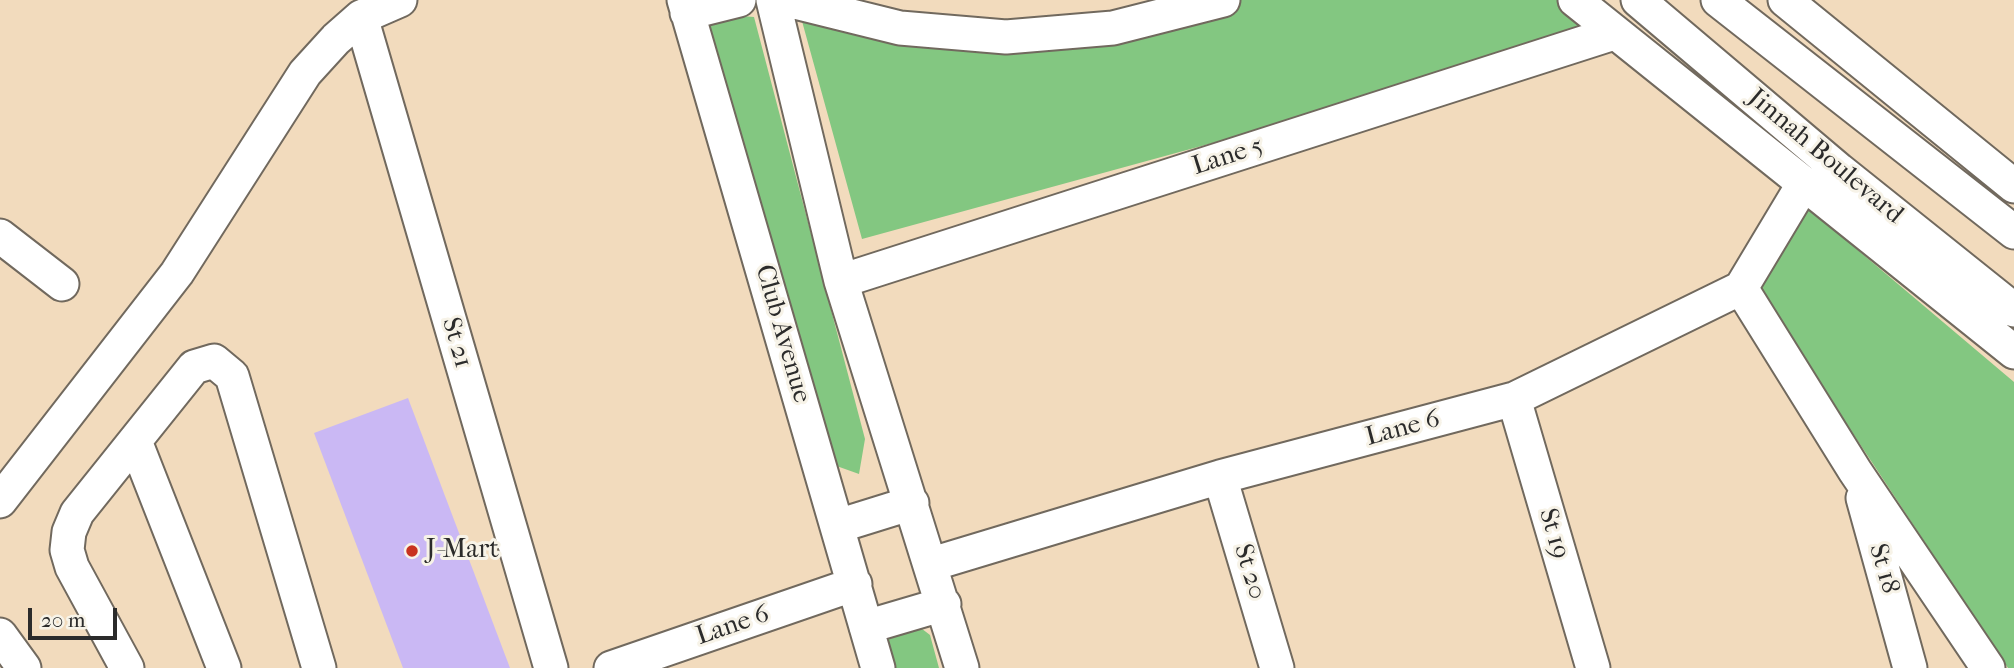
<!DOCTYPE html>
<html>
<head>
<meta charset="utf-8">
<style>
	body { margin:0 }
	#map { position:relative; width:2014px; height:668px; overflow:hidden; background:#f2dbbd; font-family:"IM FELL French Canon",serif }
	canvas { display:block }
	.scale { position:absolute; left:28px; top:608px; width:89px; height:32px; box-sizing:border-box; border:4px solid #2b2b2b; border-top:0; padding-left:9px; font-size:21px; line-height:24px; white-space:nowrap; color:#2b2b2b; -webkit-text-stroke:5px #f7f3e8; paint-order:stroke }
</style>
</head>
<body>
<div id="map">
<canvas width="2014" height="668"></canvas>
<div class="scale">20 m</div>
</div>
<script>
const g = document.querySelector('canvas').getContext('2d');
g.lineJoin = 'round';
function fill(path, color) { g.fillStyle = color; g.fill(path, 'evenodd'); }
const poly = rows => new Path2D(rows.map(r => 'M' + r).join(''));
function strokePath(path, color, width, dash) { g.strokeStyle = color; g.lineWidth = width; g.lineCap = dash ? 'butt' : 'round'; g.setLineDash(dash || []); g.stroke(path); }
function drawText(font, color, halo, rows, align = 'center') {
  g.font = font + ' "IM FELL French Canon",serif'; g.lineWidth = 6; g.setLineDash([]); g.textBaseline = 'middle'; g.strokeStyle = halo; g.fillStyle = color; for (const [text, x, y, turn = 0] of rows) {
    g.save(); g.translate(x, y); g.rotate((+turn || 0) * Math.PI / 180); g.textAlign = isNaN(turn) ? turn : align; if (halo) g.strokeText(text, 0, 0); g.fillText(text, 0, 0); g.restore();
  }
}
const green = poly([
	[1175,0,1575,0,1614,33,862,239,797,3,1113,28],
	[717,14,754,17,865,439,859,474,831,464,703,38],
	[1808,208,2014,382,2014,668,2008,668,1756,287],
	[913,622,930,635,939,668,894,668,885,633]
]);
const building = poly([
	[408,398,510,668,403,668,314,433]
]);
const minor = poly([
	[684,0,878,668],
	[773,0,841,281,962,668],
	[787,0,900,28,1006,37,1113,28,1223,0],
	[1575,0,2014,352],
	[1638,0,1839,170,2014,310],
	[1718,0,2014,232],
	[1785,0,2014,186],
	[687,13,739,0],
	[361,17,551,668],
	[0,236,62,284],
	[841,281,1614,33],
	[1741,288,1855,471,1988,668],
	[1514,399,1593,668],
	[135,441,224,668],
	[1220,477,1277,668],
	[1863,498,1910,668],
	[0,501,177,273,305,73,336,39,361,17,400,0],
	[838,526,912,503],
	[932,564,1220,477,1514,399,1741,288,1804,183],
	[866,627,944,604],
	[0,635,24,668],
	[127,668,72,567,67,550,69,532,77,513,194,367,214,361,232,376,319,668],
	[611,668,855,584]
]);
const markers = [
	[412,551,7,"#c8321e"]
];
const streetNames = [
	["Lane 5",1228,157,-18],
	["Jinnah Boulevard",1825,157,40],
	["Club Avenue",782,334,74],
	["St 21",456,343,74],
	["Lane 6",1403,429,-15],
	["St 19",1553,534,74],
	["St 18",1883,569,74],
	["St 20",1249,572,73],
	["Lane 6",733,626,-19]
];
const poiNames = [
	["J-Mart",426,551]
];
fill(green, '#83c781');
fill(building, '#cab8f4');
strokePath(minor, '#71695e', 37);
strokePath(minor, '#fff', 33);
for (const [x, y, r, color] of markers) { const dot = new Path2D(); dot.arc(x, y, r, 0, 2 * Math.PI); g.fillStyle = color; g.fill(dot); strokePath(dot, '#f7f3e8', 2.5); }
drawText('26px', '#2b2b2b', '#f7f3e8', streetNames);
drawText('26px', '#2b2b2b', '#f7f3e8', poiNames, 'left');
</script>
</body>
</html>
